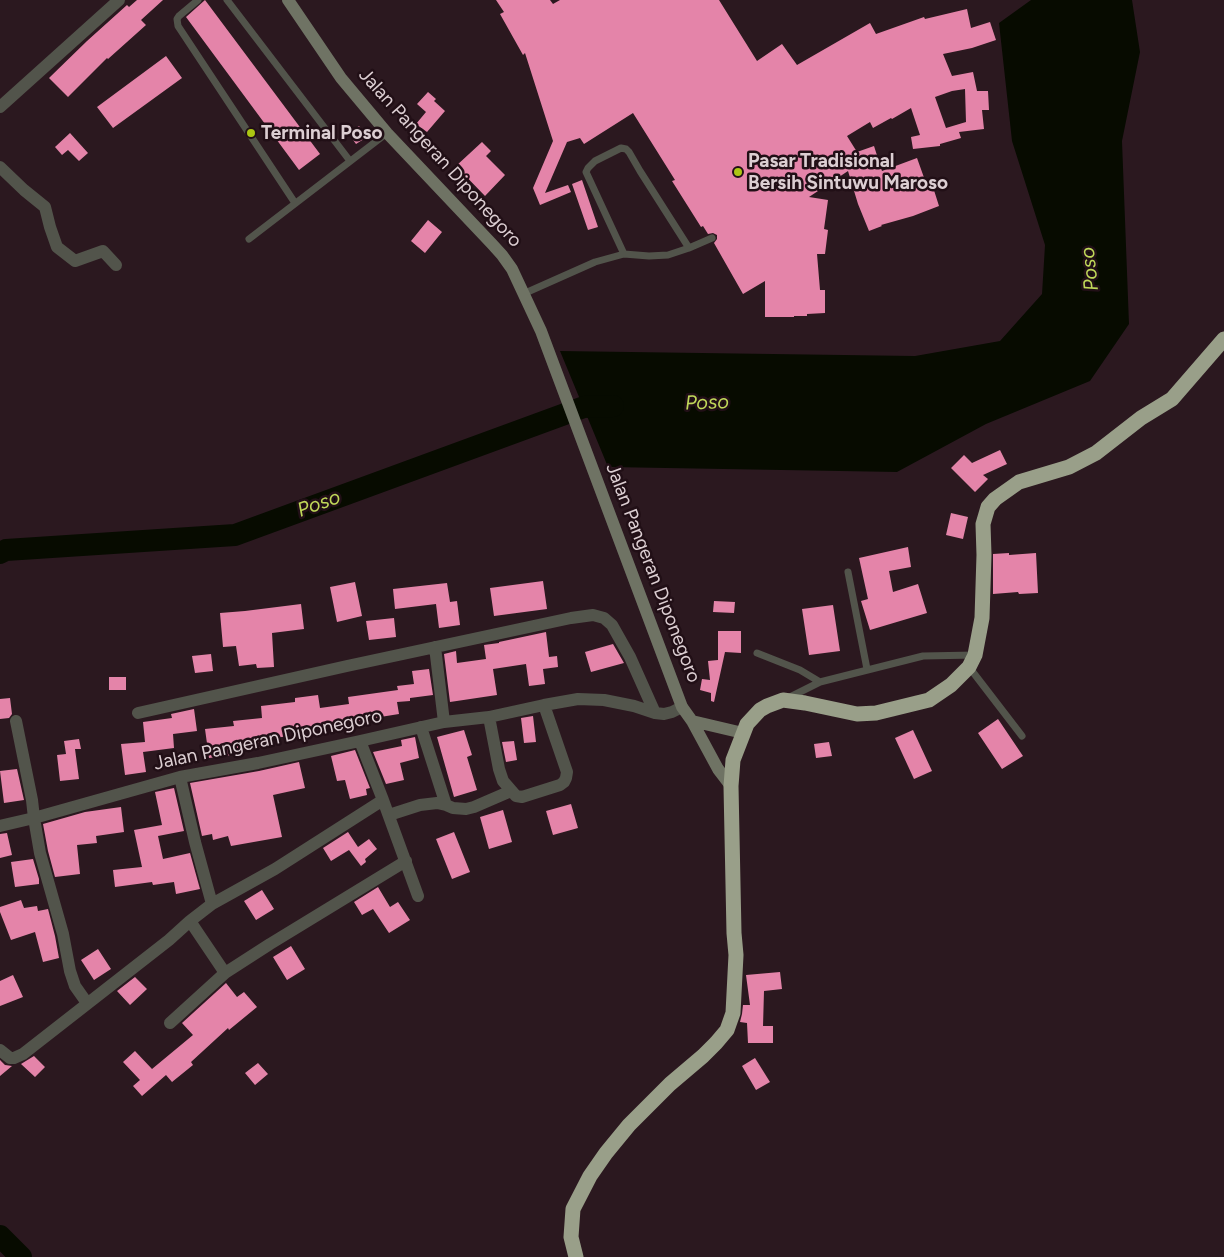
<!DOCTYPE html>
<html>
<head>
<meta charset="utf-8">
<style>
	body { margin:0 }
	canvas { display:block; background:#2b181f }
</style>
</head>
<body>
<canvas width="1224" height="1257"></canvas>
<script>
const g = document.querySelector('canvas').getContext('2d');
g.lineJoin = 'round';
function fill(path, color) { g.fillStyle = color; g.fill(path, 'evenodd'); }
const poly = rows => new Path2D(rows.map(r => 'M' + r).join(''));
function strokePath(path, color, width, dash) { g.strokeStyle = color; g.lineWidth = width; g.lineCap = dash ? 'butt' : 'round'; g.setLineDash(dash || []); g.stroke(path); }
function drawText(font, color, halo, rows, align = 'center') {
  g.font = font + ' Figtree,sans-serif'; g.lineWidth = 5; g.setLineDash([]); g.textBaseline = 'middle'; g.strokeStyle = halo; g.fillStyle = color; for (const [text, x, y, turn = 0] of rows) {
    g.save(); g.translate(x, y); g.rotate((+turn || 0) * Math.PI / 180); g.textAlign = isNaN(turn) ? turn : align; if (halo) g.strokeText(text, 0, 0); g.fillText(text, 0, 0); g.restore();
  }
}
const water = poly([
	[1031,0,1132,0,1140,52,1122,141,1129,324,1090,381,986,424,897,472,608,467,560,351,915,356,1000,341,1042,294,1045,245,1012,141,999,23]
]);
const river = poly([
	[0,553,6,550,235,535,584,407,613,406],
	[0,1236,21,1257]
]);
const building = poly([
	[137,0,163,0,141,20,146,25,108,59,107,58,68,97,49,78,87,41,127,5,129,7],
	[205,0,320,154,299,170,186,17],
	[496,0,550,0,553,4,560,0,719,0,757,61,782,44,797,65,870,23,876,34,924,17,925,19,967,9,971,28,990,22,996,40,972,48,943,54,952,76,973,72,977,91,988,91,989,110,982,110,984,129,959,132,961,138,940,144,940,146,913,149,911,137,920,135,911,108,892,119,891,118,873,128,870,122,847,136,857,152,874,146,882,171,917,158,927,186,932,184,939,206,913,216,881,225,882,226,869,231,858,204,848,171,809,197,828,200,824,229,828,230,825,254,817,254,820,290,825,290,825,313,807,314,807,316,794,316,794,317,765,317,765,281,743,294,714,243,717,239,717,235,713,233,708,234,703,226,701,227,672,181,675,180,633,113,584,144,580,138,567,142,545,193,568,185,571,192,540,205,533,188,553,141,525,53,523,55,500,14,504,12],
	[965,89,966,122,946,128,935,97,952,91],
	[166,56,182,78,113,128,97,107],
	[428,92,436,99,434,101,445,111,427,132,416,124,426,112,417,104],
	[359,126,367,137,356,144,348,133],
	[70,133,88,153,79,161,68,150,62,155,55,147],
	[482,142,491,151,486,156,505,175,485,196,456,166],
	[582,180,598,227,588,230,572,184],
	[428,220,442,232,425,253,411,241],
	[1000,450,1007,464,983,475,988,479,975,492,951,468,964,455,972,463],
	[951,513,968,517,963,539,946,535],
	[908,547,911,567,889,571,893,592,918,584,927,613,870,630,861,601,868,599,859,558],
	[1009,553,1009,555,1036,553,1038,593,1019,594,1018,592,993,594,993,554],
	[543,581,547,609,494,616,490,588],
	[355,582,362,616,337,622,330,587],
	[447,583,450,602,457,601,460,625,439,628,436,604,395,609,393,589],
	[714,601,735,602,734,613,713,612],
	[301,604,304,629,272,633,274,667,257,668,256,664,239,666,236,646,223,647,220,613,245,611],
	[833,605,840,651,809,655,802,609],
	[394,618,396,637,369,640,366,621],
	[718,631,741,631,741,653,725,652,714,702,711,701,711,693,700,690,702,679,710,680,708,661,718,660],
	[546,632,549,657,557,656,558,667,543,669,545,684,529,686,526,664,493,669,497,695,450,702,444,654,456,651,457,663,486,659,484,645,499,643,499,642],
	[613,644,624,663,591,672,585,652],
	[211,654,213,671,195,673,192,656],
	[429,669,433,695,410,698,410,701,397,702,399,714,374,718,374,719,322,725,322,727,289,731,289,736,260,740,261,747,231,751,232,755,209,758,205,729,234,726,233,721,262,718,261,706,295,702,295,698,318,695,320,708,349,704,348,697,398,690,397,686,414,684,412,671],
	[109,677,126,677,126,690,109,690],
	[10,698,12,714,9,718,0,719,0,699],
	[194,709,197,731,173,734,174,748,143,752,146,772,125,775,121,744,145,742,143,722,172,718,171,714],
	[533,716,536,742,524,743,521,718],
	[998,719,1023,756,1002,769,978,733],
	[464,730,472,755,467,757,477,790,454,797,437,737],
	[913,730,932,771,914,779,895,738],
	[415,737,419,758,400,763,404,780,386,784,373,752,402,746,401,740],
	[79,739,81,749,75,749,79,779,60,781,57,755,66,754,64,741],
	[514,741,517,760,506,762,502,742],
	[829,742,832,756,816,758,814,744],
	[355,750,370,788,366,789,367,795,350,799,345,780,337,781,331,756],
	[299,762,305,788,273,795,282,837,231,846,228,836,213,840,212,834,202,836,190,783,259,771],
	[17,769,24,800,4,803,0,771],
	[174,788,184,831,158,836,163,859,190,853,200,889,176,894,174,882,153,885,152,882,115,887,113,870,142,867,134,830,162,825,155,792],
	[571,804,578,828,553,835,546,811],
	[121,807,124,832,96,836,97,843,77,845,80,874,55,877,48,851,43,824,85,812],
	[503,810,512,842,489,849,480,817],
	[348,832,358,847,369,839,377,849,365,859,366,862,361,866,349,850,331,861,323,848],
	[454,832,470,872,452,879,436,839],
	[7,833,12,855,0,858,0,834],
	[33,859,39,879,39,884,15,887,11,862],
	[378,887,390,907,398,902,410,920,389,933,373,909,362,915,354,902],
	[262,890,274,909,256,920,244,901],
	[21,900,24,908,37,906,38,911,48,909,55,936,59,958,43,962,35,932,11,940,0,912,0,907],
	[291,946,305,969,287,980,273,957],
	[98,949,111,969,94,980,81,960],
	[780,972,782,989,764,991,763,1026,773,1026,773,1043,748,1043,747,1023,740,1022,742,1014,743,1005,750,1005,746,975],
	[13,975,23,997,0,1006,0,981],
	[135,977,147,989,130,1005,117,991],
	[226,983,237,997,244,992,257,1007,229,1030,228,1028,191,1062,193,1065,172,1082,166,1075,142,1096,133,1086,140,1080,123,1062,135,1051,152,1069,193,1035,182,1023],
	[34,1056,45,1067,35,1077,21,1064],
	[755,1058,770,1082,756,1090,742,1066],
	[0,1060,5,1065,12,1066,0,1076],
	[258,1063,268,1074,255,1085,245,1073]
]);
const lane = poly([
	[198,0,179,16,177,19,178,26,295,203],
	[227,0,350,161],
	[249,239,387,133],
	[624,254,586,172,588,168,595,161,621,148,626,149,629,152,640,171,689,248],
	[523,294,595,262,624,254,649,256,668,255,689,248,712,238],
	[848,572,867,669],
	[757,653,800,670,820,682],
	[969,667,1022,736],
	[788,698,820,682,923,656,975,655]
]);
const street = poly([
	[0,107,119,0],
	[0,167,24,190,45,207,50,227,57,247,75,261,103,251,116,265],
	[435,647,444,722],
	[138,713,347,666,571,618,593,615,604,618,612,625,630,657,655,713],
	[489,717,499,769,503,781,516,796,522,797,560,785,564,782,566,778,567,772,544,705],
	[16,721,32,800,34,818,40,853,63,934,70,971,75,986,87,1003],
	[421,727,446,805],
	[360,741,383,800,418,896],
	[180,777,195,842,212,904],
	[389,815,420,805,437,803,446,805,453,808,466,809,474,807,511,791],
	[0,826,34,818,180,777,258,763,360,741,444,722,489,717,544,705,578,699,604,700,634,706,655,713,664,714,672,712,682,707],
	[190,921,225,973],
	[170,1023,225,973,270,944,406,861],
	[0,1050,10,1058,14,1058,23,1054,169,940,190,921,212,904,275,869,383,800]
]);
const secondary = poly([
	[288,0,341,78,387,133,492,244,502,255,512,269,541,331,682,707,692,721,718,769,731,786],
	[692,721,743,733]
]);
const highway = poly([
	[576,1257,571,1237,573,1209,590,1176,606,1153,629,1125,670,1084,703,1056,716,1043,727,1030,733,1013,736,955,734,933,731,786,733,760,747,724,760,710,767,706,783,700,805,703,857,714,876,713,929,700,951,685,969,667,975,655,982,618,984,555,983,524,988,507,995,499,1019,482,1069,467,1096,453,1141,418,1172,399,1224,339]
]);
const markers = [
	[251,133,5,"#acc613"],
	[738,172,5,"#acc613"]
];
const poiNames = [
	["Terminal Poso",261,133],
	["Pasar Tradisional",748,161],
	["Bersih Sintuwu Maroso",748,183]
];
const streetNames = [
	["Jalan Pangeran Diponegoro",440,158,48],
	["Jalan Pangeran Diponegoro",653,573,69],
	["Jalan Pangeran Diponegoro",268,740,-12]
];
const waterNames = [
	["Poso",1090,269,-96],
	["Poso",707,403,-2],
	["Poso",319,504,-20]
];
fill(water, '#070b00');
strokePath(river, '#070b00', 22);
fill(building, '#e484a9');
strokePath(lane, '#52544b', 7);
strokePath(street, '#52544b', 12);
strokePath(secondary, '#6f7364', 12);
strokePath(highway, '#999f89', 15);
for (const [x, y, r, color] of markers) { const dot = new Path2D(); dot.arc(x, y, r, 0, 2 * Math.PI); g.fillStyle = color; g.fill(dot); strokePath(dot, '#210f16', 2); }
drawText('bold 19px', '#dcced2', '#210f16', poiNames, 'left');
drawText('19px', '#dcced2', '#210f16', streetNames);
drawText('italic 20px', '#c0d859', '#210f16', waterNames);
</script>
</body>
</html>
